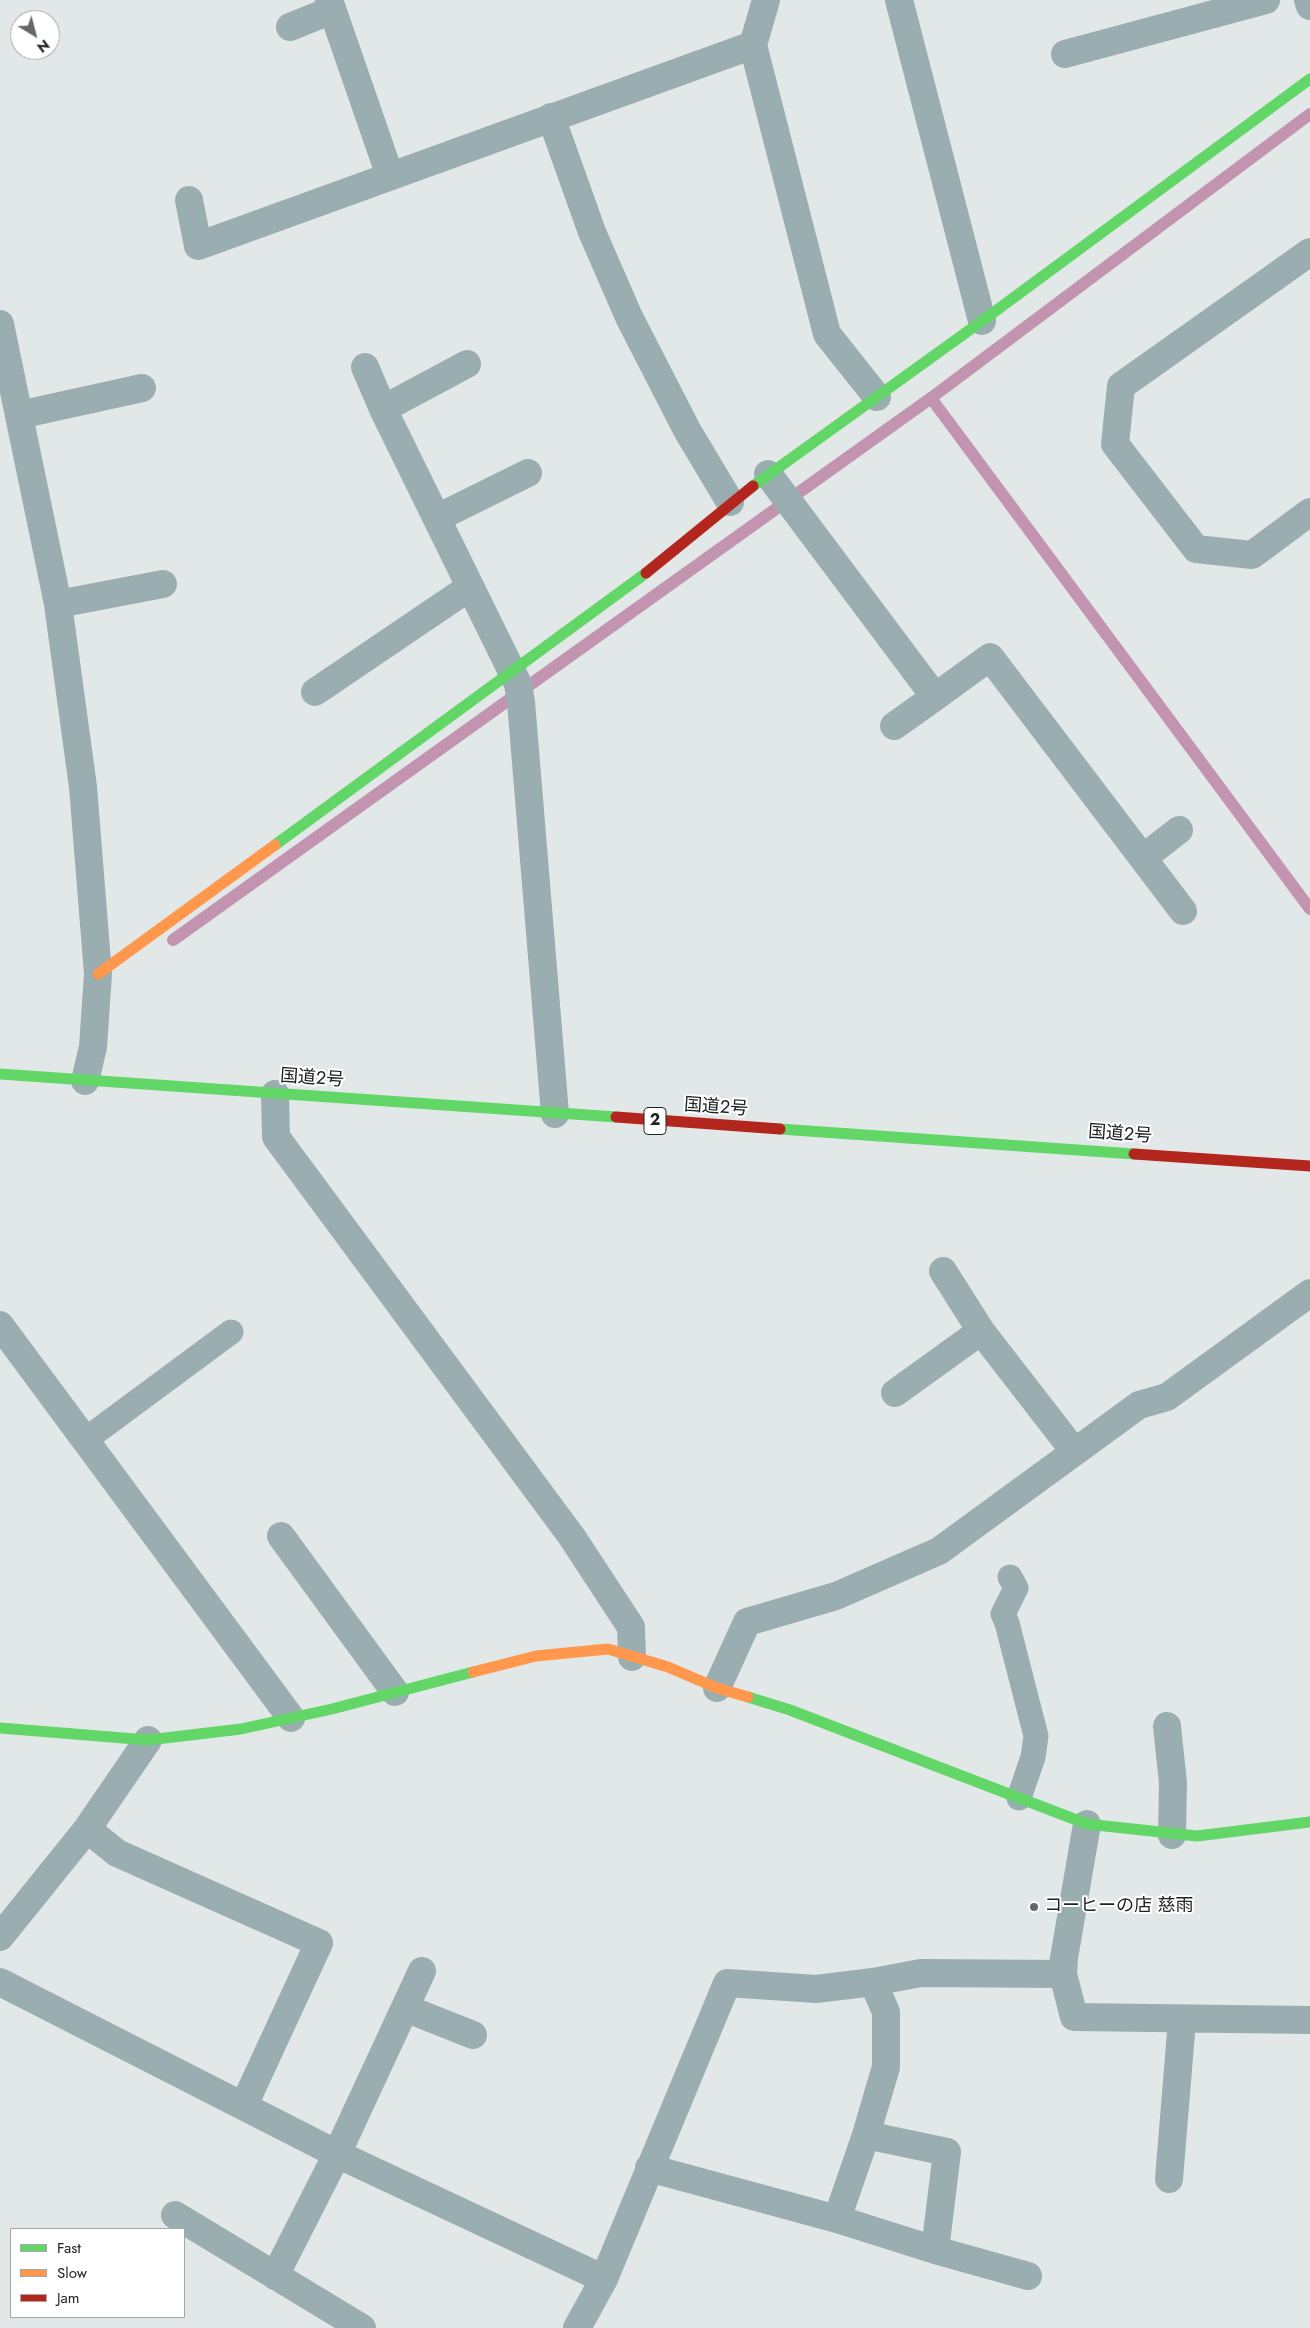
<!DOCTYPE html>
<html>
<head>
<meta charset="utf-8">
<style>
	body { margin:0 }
	#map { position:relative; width:1310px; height:2328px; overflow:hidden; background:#e2e7e8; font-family:Jost,sans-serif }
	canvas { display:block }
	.legend { position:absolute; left:10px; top:2228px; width:175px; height:90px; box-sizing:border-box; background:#fff; border:1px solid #a6a7a7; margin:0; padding:6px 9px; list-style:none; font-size:15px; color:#202324 }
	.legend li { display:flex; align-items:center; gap:10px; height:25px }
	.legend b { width:25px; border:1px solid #a6a7a7 }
	.north { position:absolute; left:10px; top:10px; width:50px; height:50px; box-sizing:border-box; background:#fff; border:1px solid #a6a7a7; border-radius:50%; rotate:143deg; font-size:14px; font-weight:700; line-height:20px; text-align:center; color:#202324 }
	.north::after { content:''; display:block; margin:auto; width:18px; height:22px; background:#646869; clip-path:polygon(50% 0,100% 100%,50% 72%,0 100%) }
</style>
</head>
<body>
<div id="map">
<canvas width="1310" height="2328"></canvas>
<ul class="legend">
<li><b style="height:6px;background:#63d668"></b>Fast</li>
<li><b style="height:6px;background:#ff974d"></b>Slow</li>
<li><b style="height:6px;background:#b3261e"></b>Jam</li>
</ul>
<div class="north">N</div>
</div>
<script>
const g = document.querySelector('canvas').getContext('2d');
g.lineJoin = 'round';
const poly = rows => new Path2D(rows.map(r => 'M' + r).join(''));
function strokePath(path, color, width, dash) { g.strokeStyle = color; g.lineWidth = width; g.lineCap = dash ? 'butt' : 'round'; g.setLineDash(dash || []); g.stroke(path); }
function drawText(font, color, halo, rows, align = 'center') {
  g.font = font + ' Jost,"Noto Sans JP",sans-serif'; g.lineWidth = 4; g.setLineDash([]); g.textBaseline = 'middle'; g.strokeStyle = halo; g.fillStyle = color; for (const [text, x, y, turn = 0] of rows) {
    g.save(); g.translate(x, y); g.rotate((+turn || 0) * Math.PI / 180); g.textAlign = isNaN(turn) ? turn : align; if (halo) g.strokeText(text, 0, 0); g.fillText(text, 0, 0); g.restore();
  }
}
const stream = poly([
	[1310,114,931,398,1310,909],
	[173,940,931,398]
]);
const lane = poly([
	[85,1440,231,1332],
	[1010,1577,1016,1588,1003,1614,1007,1623,1036,1736,1033,1757,1019,1798]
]);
const street = poly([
	[329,0,390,176],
	[766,0,753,45,827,334,877,397],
	[899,0,982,321],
	[1308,0,1310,6],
	[290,27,332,10],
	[1065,54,1266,0],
	[551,117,592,232,629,317,687,430,730,502],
	[189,200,198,246,753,45],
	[1310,252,1121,386,1115,444,1196,549,1252,555,1310,512],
	[0,324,58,604,83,787,98,974,93,1047,85,1081],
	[365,367,383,409,518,684,521,702,555,1114],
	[383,409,467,364],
	[19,415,142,388],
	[768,474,935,697,990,657,1183,911],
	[437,518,528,473],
	[58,604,163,584],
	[315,692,470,587],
	[894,726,935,697],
	[1143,858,1179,830],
	[275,1094,276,1137,572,1537,631,1627,632,1657],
	[943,1271,981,1331,1074,1451],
	[0,1325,291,1718],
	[895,1393,981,1331],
	[281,1536,395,1692],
	[717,1688,747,1622,836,1596,939,1551,1139,1405,1167,1397,1310,1293],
	[1167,1726,1173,1783,1172,1835],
	[87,1829,117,1853,319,1943,244,2105],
	[0,1937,87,1829,148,1740],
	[1063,1974,1064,1958,1087,1824],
	[0,1982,337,2154,604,2279],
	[405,2008,473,2035],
	[866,2135,947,2152,935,2250],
	[649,2168,837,2219,935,2250,1028,2276],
	[1169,2179,1182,2020],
	[175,2215,362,2328],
	[837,2219,866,2135,886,2067,886,2012,873,1982],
	[275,2276,337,2154,422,1971],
	[577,2328,604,2279,727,1983,816,1989,873,1982,921,1973,1063,1974,1074,2017,1310,2020]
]);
const fast = poly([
	[753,486,982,321,1310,79],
	[275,845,646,573],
	[0,1074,616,1117],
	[780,1129,1134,1154],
	[748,1697,790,1710,1087,1824,1197,1836,1310,1822],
	[0,1728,148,1740,241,1729,332,1709,473,1672]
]);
const slow = poly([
	[98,974,275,845],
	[473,1672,536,1656,608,1649,668,1667,717,1688,748,1697]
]);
const jam = poly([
	[646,573,753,486],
	[616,1117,780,1129],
	[1134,1154,1310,1166]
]);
const markers = [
	[1034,1907,5,"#646869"]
];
const shields = [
	[655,1121,22]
];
const shieldNames = [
	["2",655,1121]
];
const streetNames = [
	["国道2号",312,1079,4],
	["国道2号",716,1108,4],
	["国道2号",1120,1135,4]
];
const poiNames = [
	["コーヒーの店 慈雨",1044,1907]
];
strokePath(stream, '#c294af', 12);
strokePath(lane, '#9aaeb2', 25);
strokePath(street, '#9aaeb2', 28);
strokePath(fast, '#63d668', 11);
strokePath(slow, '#ff974d', 11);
strokePath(jam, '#b3261e', 11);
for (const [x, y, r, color] of markers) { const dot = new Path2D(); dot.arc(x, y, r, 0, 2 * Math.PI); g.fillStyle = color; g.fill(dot); strokePath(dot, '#fff', 2); }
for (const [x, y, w] of shields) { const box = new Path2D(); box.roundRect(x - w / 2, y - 13.5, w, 27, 4); g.fillStyle = '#fff'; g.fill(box); strokePath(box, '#202324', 1); }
drawText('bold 16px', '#202324', null, shieldNames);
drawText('18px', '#202324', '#fff', streetNames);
drawText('18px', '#202324', '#fff', poiNames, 'left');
</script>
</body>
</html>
